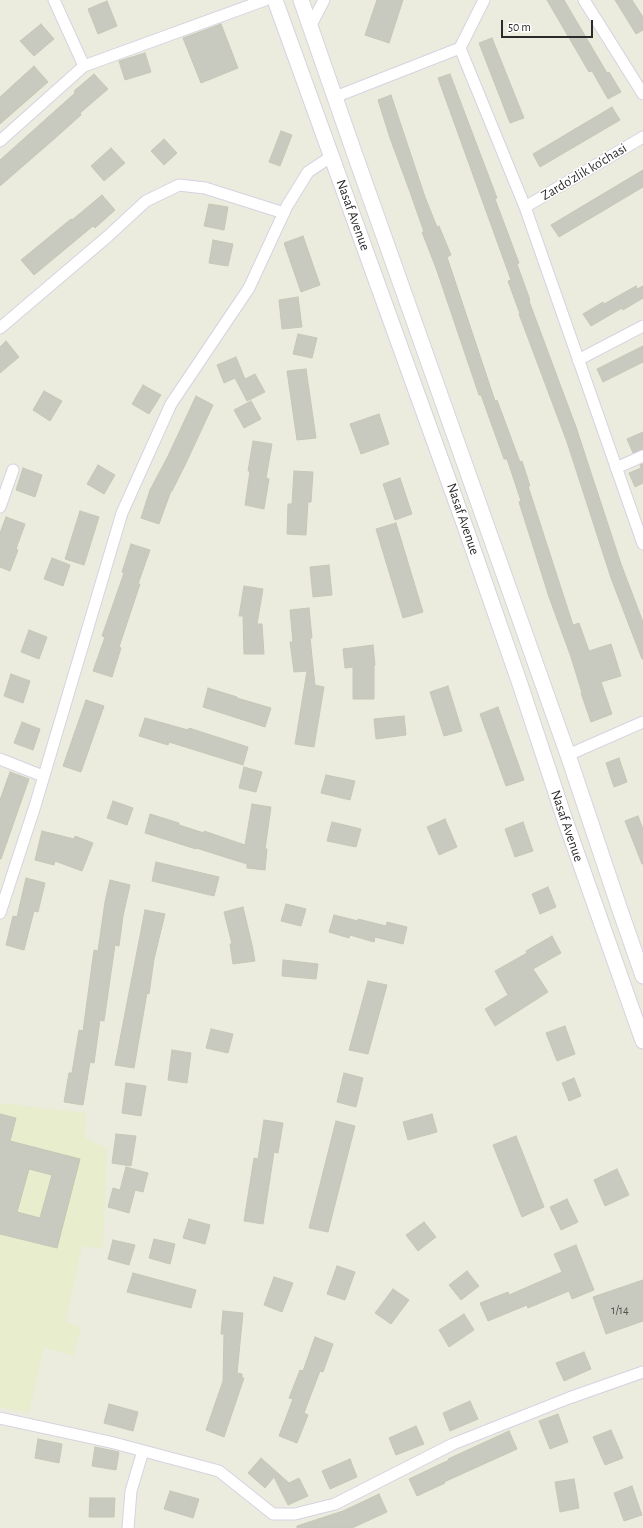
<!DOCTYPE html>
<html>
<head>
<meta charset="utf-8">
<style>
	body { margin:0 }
	#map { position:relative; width:643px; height:1528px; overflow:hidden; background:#ebecdd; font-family:"Alegreya Sans",sans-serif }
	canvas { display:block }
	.scale { position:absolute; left:501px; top:20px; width:92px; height:18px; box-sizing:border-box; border:2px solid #2a2a2a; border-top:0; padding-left:5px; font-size:12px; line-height:14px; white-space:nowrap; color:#2a2a2a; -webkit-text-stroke:3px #fff; paint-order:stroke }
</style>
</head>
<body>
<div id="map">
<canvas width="643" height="1528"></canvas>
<div class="scale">50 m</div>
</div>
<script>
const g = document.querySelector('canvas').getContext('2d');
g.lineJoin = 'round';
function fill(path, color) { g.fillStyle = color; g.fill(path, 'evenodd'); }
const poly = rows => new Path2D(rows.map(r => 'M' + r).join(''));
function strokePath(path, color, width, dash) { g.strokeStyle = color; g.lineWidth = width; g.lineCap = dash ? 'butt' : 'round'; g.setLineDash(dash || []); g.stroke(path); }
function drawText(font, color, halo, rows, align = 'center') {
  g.font = font + ' "Alegreya Sans",sans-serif'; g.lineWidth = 3; g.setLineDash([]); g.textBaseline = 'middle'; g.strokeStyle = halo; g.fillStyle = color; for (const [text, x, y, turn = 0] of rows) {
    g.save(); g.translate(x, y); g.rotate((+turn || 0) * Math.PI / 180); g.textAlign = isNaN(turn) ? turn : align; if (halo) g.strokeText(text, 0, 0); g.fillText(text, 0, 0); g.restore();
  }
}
const education = poly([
	[0,1103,86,1113,85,1138,107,1148,103,1249,82,1246,66,1322,81,1327,73,1356,44,1347,29,1413,0,1407]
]);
const building = poly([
	[377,0,403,0,389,43,365,35,377,0],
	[547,0,564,0,607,73,609,72,621,92,608,99,592,71,589,72,547,0],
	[615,0,632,0,643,17,643,30,636,34,615,0],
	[107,1,117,26,98,34,88,9,107,1],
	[41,24,54,39,34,56,20,41,41,24],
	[221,24,238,68,201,83,183,38,221,24],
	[492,38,524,118,510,123,479,43,492,38],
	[145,53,151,72,125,80,119,61,145,53],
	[34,66,48,82,0,124,0,97,34,66],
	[94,74,108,89,80,113,81,115,53,140,0,186,0,160,75,93,74,91,94,74],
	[450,74,497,198,495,199,519,263,517,264,530,300,529,301,576,427,621,564,643,622,643,659,642,659,611,578,567,442,519,314,520,314,508,281,511,280,438,78,450,74],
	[391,95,425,197,437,227,439,226,451,255,447,257,495,401,497,400,520,462,522,461,530,486,528,486,573,625,579,623,589,651,611,644,621,676,601,682,612,714,591,722,581,693,582,693,571,657,549,597,519,502,521,501,507,459,504,459,481,395,479,395,436,268,422,232,424,232,410,192,390,138,378,100,391,95],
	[612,107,620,120,540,167,533,154,612,107],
	[281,131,292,135,280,166,269,162,281,131],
	[164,139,177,153,164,165,151,151,164,139],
	[111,148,125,163,104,181,91,166,111,148],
	[643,170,643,187,559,237,551,225,643,170],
	[102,195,115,210,95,228,93,226,34,275,21,260,71,219,72,220,102,195],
	[209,204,228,207,224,230,204,226,209,204],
	[303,236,320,285,301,292,284,243,303,236],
	[213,240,233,244,228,266,209,263,213,240],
	[636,286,637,289,643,286,643,298,623,310,622,308,591,326,583,314,603,302,604,304,636,286],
	[298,297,302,327,282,329,279,300,298,297],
	[298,334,317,338,312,358,293,354,298,334],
	[6,341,19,357,0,373,0,347,6,341],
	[643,346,643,362,603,382,597,369,643,346],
	[236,357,245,379,255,374,265,392,247,401,235,378,224,383,217,365,236,357],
	[306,369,316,438,297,440,287,371,306,369],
	[143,385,161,395,149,414,132,404,143,385],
	[44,391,62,401,50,421,33,410,44,391],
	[196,396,213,405,186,463,172,491,171,491,159,524,141,518,150,490,168,456,196,396],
	[251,401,261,419,244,428,234,410,251,401],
	[379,414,389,444,361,454,350,424,379,414],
	[643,432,643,449,633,453,627,439,643,432],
	[253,441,272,444,266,478,269,479,264,509,245,505,250,471,248,471,253,441],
	[643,464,643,483,635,487,629,473,641,468,640,465,643,464],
	[98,465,115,475,104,494,87,484,98,465],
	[23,468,42,475,35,497,16,490,23,468],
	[294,471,313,472,311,502,308,502,306,535,287,534,288,504,292,504,294,471],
	[400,478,412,514,395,520,383,484,400,478],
	[80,511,99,517,84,565,65,559,80,511],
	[6,517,25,524,16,549,18,550,10,571,0,567,0,533,6,517],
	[396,523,423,612,403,618,376,529,396,523],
	[131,544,150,550,138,584,140,584,119,647,121,648,112,677,93,671,105,637,102,636,124,573,122,572,131,544],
	[52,558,70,565,63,586,44,579,52,558],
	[329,565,332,595,313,597,310,567,329,565],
	[244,586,263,589,257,624,262,624,264,654,244,654,243,616,239,616,244,586],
	[309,608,312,638,310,638,315,685,324,687,314,747,295,744,307,671,294,672,290,642,293,642,290,610,309,608],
	[29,630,47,637,39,659,21,652,29,630],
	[373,645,375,665,374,665,374,699,353,699,353,667,345,668,343,649,373,645],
	[11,674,30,681,23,703,4,696,11,674],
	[448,686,462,731,444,736,430,692,448,686],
	[208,688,237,697,237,698,271,708,265,727,203,707,208,688],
	[86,700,104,706,81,772,63,766,86,700],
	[498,707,524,780,506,786,480,714,498,707],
	[404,716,406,735,376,739,374,719,404,716],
	[145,718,188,730,189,728,248,747,243,765,169,742,168,745,139,736,145,718],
	[22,722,40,729,33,750,14,743,22,722],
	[619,758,627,782,614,787,606,763,619,758],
	[244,767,262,772,256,792,239,788,244,767],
	[10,772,29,779,1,859,0,859,0,800,10,772],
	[326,775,355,781,350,800,321,793,326,775],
	[113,801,133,808,127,825,107,818,113,801],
	[252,804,271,807,265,849,267,849,265,870,247,868,247,864,196,848,196,849,145,833,150,814,179,823,179,825,204,833,204,831,245,845,252,804],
	[638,816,643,829,643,864,642,864,625,821,638,816],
	[445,819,457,847,439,855,427,827,445,819],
	[332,822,361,829,356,847,327,841,332,822],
	[523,822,533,851,515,857,505,829,523,822],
	[42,831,74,839,75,836,93,843,82,871,55,861,54,865,35,860,42,831],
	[156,862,219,877,214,896,152,881,156,862],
	[26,878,45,883,38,912,34,911,24,950,6,945,13,916,17,917,26,878],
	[110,880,130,885,123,916,119,946,115,945,104,1021,100,1020,94,1063,90,1062,83,1105,64,1102,69,1073,72,1073,79,1030,83,1031,94,950,98,951,105,902,110,880],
	[548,887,556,907,540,914,532,894,548,887],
	[286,904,306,909,301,926,281,921,286,904],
	[243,907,252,945,255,961,233,964,230,944,232,944,224,912,243,907],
	[145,910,165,914,154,959,149,994,147,993,134,1068,115,1065,145,910],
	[334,915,358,921,358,919,386,926,387,922,407,927,403,944,375,937,374,942,350,935,349,938,329,932,334,915],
	[552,936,561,953,533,969,548,992,495,1026,485,1009,508,995,495,971,527,953,526,951,552,936],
	[283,960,318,964,316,979,282,976,283,960],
	[368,981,387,985,368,1054,349,1050,368,981],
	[565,1026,575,1054,557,1061,546,1033,565,1026],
	[211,1029,233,1034,228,1053,206,1048,211,1029],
	[172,1050,191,1053,187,1083,168,1080,172,1050],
	[344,1073,363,1078,356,1107,337,1102,344,1073],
	[574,1078,581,1096,569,1101,562,1083,574,1078],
	[126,1083,146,1086,141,1116,122,1113,126,1083],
	[0,1114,16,1118,10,1141,80,1159,57,1248,0,1234,0,1114],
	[29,1169,52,1175,40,1218,17,1212,29,1169],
	[432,1114,437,1132,408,1140,403,1122,432,1114],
	[264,1120,283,1123,278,1153,274,1152,263,1224,244,1221,254,1158,258,1159,264,1120],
	[336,1121,355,1126,328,1232,309,1228,336,1121],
	[116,1134,136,1136,131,1166,112,1163,116,1134],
	[516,1136,544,1207,522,1217,493,1145,516,1136],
	[126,1167,148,1173,143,1192,135,1190,129,1213,108,1207,113,1188,120,1190,126,1167],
	[617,1169,629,1195,605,1206,594,1180,617,1169],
	[567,1199,578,1222,561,1230,550,1207,567,1199],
	[189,1219,210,1225,205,1244,183,1238,189,1219],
	[424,1222,436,1237,418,1251,406,1235,424,1222],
	[154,1239,175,1244,170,1264,149,1258,154,1239],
	[113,1240,135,1245,129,1265,108,1259,113,1240],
	[576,1245,594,1290,572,1299,569,1291,528,1308,527,1305,488,1321,480,1303,508,1292,509,1295,562,1272,554,1254,576,1245],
	[337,1266,355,1272,345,1300,327,1294,337,1266],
	[467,1271,479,1286,461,1300,449,1285,467,1271],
	[133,1273,196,1290,191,1308,127,1292,133,1273],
	[274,1277,293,1283,282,1312,264,1305,274,1277],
	[643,1280,643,1321,606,1334,593,1297,643,1280],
	[393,1289,409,1300,391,1324,375,1313,393,1289],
	[223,1311,243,1313,237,1373,242,1374,242,1378,244,1378,224,1437,206,1430,223,1381,224,1334,221,1334,223,1311],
	[464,1314,474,1330,449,1347,439,1330,464,1314],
	[315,1337,333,1344,323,1372,320,1371,304,1413,308,1415,297,1443,279,1436,293,1399,289,1398,300,1370,303,1371,315,1337],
	[584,1352,591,1369,564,1381,556,1363,584,1352],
	[470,1401,478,1419,450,1431,443,1413,470,1401],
	[109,1404,138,1412,133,1431,104,1423,109,1404],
	[558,1414,568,1442,550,1449,539,1421,558,1414],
	[416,1426,424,1444,396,1455,389,1438,416,1426],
	[611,1430,623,1458,605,1465,593,1437,611,1430],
	[509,1431,517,1449,444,1482,445,1483,417,1496,409,1479,449,1460,448,1459,509,1431],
	[38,1439,62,1444,59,1463,35,1458,38,1439],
	[95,1447,119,1452,116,1470,92,1466,95,1447],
	[261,1458,289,1483,299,1478,308,1496,288,1505,274,1477,265,1488,248,1473,261,1458],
	[350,1459,357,1477,330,1489,322,1471,350,1459],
	[574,1479,579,1508,560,1512,555,1482,574,1479],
	[632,1486,642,1515,624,1521,614,1493,632,1486],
	[170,1491,199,1499,193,1518,164,1509,170,1491],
	[379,1494,387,1512,352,1528,297,1528,297,1526,343,1511,379,1494],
	[90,1498,115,1498,114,1517,89,1517,90,1498]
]);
const minor = poly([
	[54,0,84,66],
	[584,0,643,94],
	[311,25,324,0],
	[460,48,525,207,643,544],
	[460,48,484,0],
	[335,97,460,48],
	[0,141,84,66,265,0],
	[525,207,643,137],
	[0,328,107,237,146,201,179,185,205,188,284,213],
	[578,360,643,326],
	[616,468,643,456],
	[0,507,13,470],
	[568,755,643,722],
	[0,759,43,776],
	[0,913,35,806,122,513,171,404,249,288,287,206,308,172,332,156],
	[0,1418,110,1442,219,1471,273,1514,295,1514,335,1504,453,1444,569,1398,643,1372],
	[128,1528,131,1491,143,1451]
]);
const secondary = poly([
	[275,0,466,529,520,684,564,817,643,1041],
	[301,0,355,155,568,755,620,910,643,976]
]);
const numberNames = [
	["1/14",620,1310]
];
const streetNames = [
	["Zardo'zlik ko'chasi",584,172,-31],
	["Nasaf Avenue",353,215,70],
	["Nasaf Avenue",463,519,71],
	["Nasaf Avenue",567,826,71]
];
fill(education, '#e8edcd');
fill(building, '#c9cabf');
strokePath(building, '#c5c7b6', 1);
strokePath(minor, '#d7d2e2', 13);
strokePath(secondary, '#d7d2e2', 17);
strokePath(minor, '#fff', 11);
strokePath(secondary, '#fff', 15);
drawText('12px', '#52524f', null, numberNames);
drawText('14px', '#2a2a2a', '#fff', streetNames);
</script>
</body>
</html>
